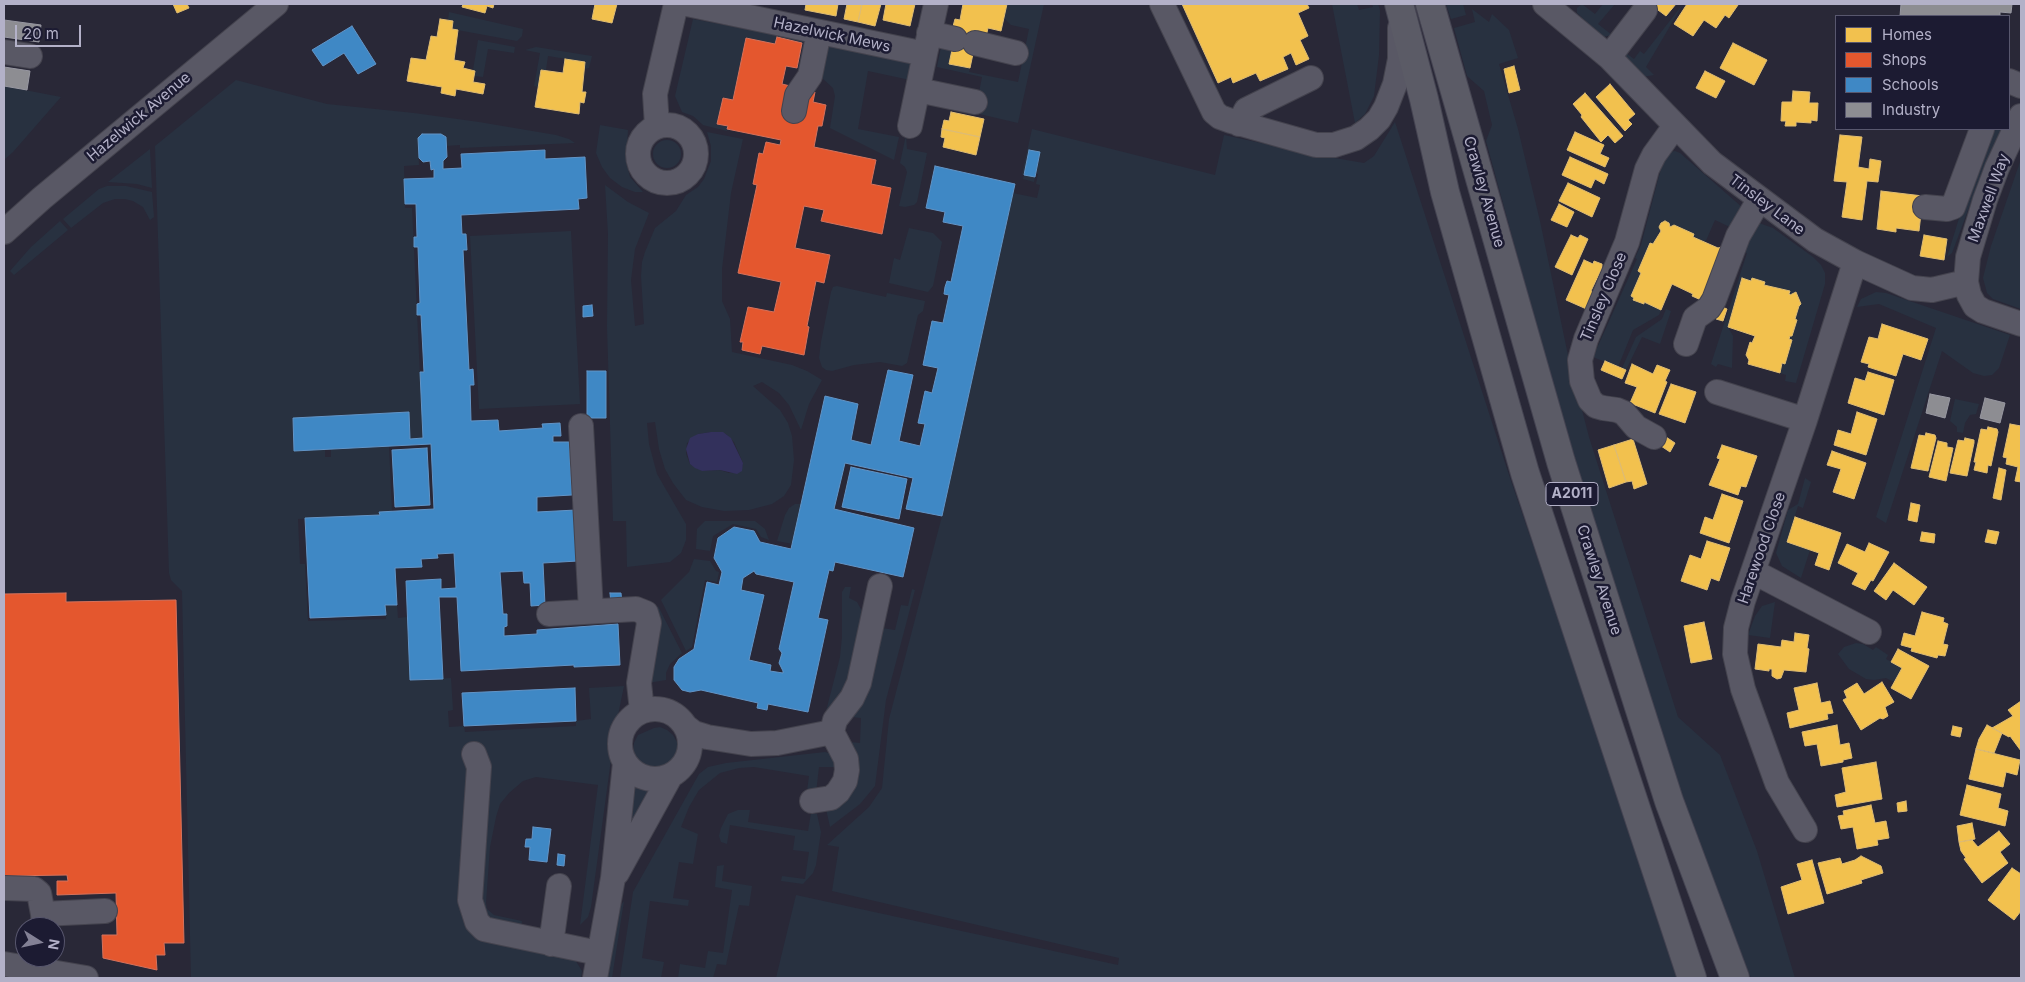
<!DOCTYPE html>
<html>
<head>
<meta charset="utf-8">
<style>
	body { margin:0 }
	#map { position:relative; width:2025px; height:982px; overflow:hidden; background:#292837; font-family:Inter,sans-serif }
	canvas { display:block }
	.frame { position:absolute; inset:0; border:5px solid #b3b1c8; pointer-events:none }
	.legend { position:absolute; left:1835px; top:15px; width:175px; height:115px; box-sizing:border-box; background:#1c1b32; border:1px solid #58576e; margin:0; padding:6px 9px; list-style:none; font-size:15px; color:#b3b1c8 }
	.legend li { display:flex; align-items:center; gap:10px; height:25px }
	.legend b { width:25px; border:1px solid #58576e }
	.north { position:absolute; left:15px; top:917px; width:50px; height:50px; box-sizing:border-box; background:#1c1b32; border:1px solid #58576e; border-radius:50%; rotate:100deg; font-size:14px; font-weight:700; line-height:20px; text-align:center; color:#b3b1c8 }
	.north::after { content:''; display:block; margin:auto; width:18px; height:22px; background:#838195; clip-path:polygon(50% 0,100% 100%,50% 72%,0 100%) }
	.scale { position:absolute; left:15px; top:25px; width:66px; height:22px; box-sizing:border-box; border:2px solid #b3b1c8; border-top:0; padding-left:6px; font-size:15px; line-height:18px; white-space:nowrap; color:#b3b1c8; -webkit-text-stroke:4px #1c1b32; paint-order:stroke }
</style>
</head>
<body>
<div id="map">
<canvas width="2025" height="982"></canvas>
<div class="frame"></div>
<ul class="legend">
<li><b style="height:14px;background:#f2c14e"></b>Homes</li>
<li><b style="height:14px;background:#e4572e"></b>Shops</li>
<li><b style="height:14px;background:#3f88c5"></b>Schools</li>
<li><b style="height:14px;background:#8d8d92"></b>Industry</li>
</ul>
<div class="north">N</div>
<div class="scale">20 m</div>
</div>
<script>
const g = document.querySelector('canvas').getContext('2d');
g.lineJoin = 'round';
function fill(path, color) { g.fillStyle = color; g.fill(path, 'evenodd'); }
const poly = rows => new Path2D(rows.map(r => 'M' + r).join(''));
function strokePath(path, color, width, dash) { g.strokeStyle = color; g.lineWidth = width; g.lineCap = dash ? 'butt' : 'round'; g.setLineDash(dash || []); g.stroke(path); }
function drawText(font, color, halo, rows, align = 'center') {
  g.font = font + ' Inter,sans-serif'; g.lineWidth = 5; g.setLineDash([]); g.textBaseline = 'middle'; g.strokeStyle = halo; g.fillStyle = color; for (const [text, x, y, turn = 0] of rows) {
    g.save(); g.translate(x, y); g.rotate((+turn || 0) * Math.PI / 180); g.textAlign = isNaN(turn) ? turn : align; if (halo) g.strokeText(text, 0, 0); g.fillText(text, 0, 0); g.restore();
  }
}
const green = poly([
	[1007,4,1044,4,1018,123,975,113,982,77,937,67,942,42,954,45,950,64,970,68,969,72,974,73,1018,82,1029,29,1011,25,1004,18],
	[1332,4,1357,4,1359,10,1373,7,1372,4,1378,4,1380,10,1379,55,1374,96,1365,114,1355,123],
	[1446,4,1463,4,1466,15,1451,19],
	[1582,4,1595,14,1603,4,1615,4,1598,24,1612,35,1603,37,1577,13,1577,8],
	[1683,4,1646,67,1654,75,1643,77,1625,57,1626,53,1634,59,1640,51,1644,54],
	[1472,9,1489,22,1492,14,1509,30,1518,58,1499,64,1518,129,1540,221,1569,360,1589,437,1678,717,1720,755,1757,851,1795,978,1751,978,1694,834,1577,465,1537,328,1486,141,1492,125,1484,91,1467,76,1454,28,1475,22],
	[449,12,523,29,522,36,517,41,452,29,453,22,448,20],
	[693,19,803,40,803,43,777,37,775,44,746,38,733,100,723,98,717,124,728,126,727,131,703,125,693,116,682,112,675,96],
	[478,40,515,47,514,53,488,49,483,77,474,76,475,71,473,70],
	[827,46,915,62,910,80,868,71,858,129,899,137,894,160,830,128,835,96,833,88,822,78],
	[536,47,592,56,589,68,584,69,585,62,548,56,546,70,541,70,538,87,534,86,540,53,525,50],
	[236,80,327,104,414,113,479,122,556,135,569,139,575,143,460,148,460,145,446,146,446,137,441,134,422,134,418,139,419,165,404,166,405,208,412,208,423,438,410,439,409,412,293,418,294,450,325,449,325,457,331,457,331,449,389,446,392,511,380,512,379,515,298,519,300,564,305,564,308,621,386,619,385,605,397,605,398,618,407,617,410,680,451,678,453,710,448,711,449,727,464,726,465,732,576,726,576,721,591,719,589,688,624,686,615,730,591,907,588,917,580,925,598,785,536,777,523,781,509,793,500,804,496,817,490,847,486,903,487,909,494,915,522,921,519,943,574,958,582,971,581,978,191,978,182,591,171,580,169,573,155,146],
	[4,86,61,97,13,152,4,160],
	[1395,122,1508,472,1681,978,776,978,796,895,1118,965,1119,958,832,891,839,847,827,845,869,807,882,788,889,719,942,516,1013,193,1037,198,1040,185,1036,184,1038,174,1033,173,1035,177,1034,182,1023,179,1024,175,1022,174,1032,129,1215,175,1224,135,1311,154,1364,163,1374,156],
	[600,125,628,130,626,161,630,177,643,192,635,192,622,187,610,178,602,167,596,153],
	[1993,129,2002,129,1982,173,1952,253,1947,257,1966,196],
	[707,132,743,139,731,193,722,269,722,301,730,319,732,352,792,365,807,371,822,380,809,404,801,430,789,405,779,393,762,382,753,386,780,410,788,423,792,436,794,460,791,485,784,496,772,504,749,510,724,511,702,507,686,500,673,483,665,469,659,449,655,422,647,423,649,444,657,474,686,524,686,540,681,553,670,562,627,567,626,521,613,521,607,327,608,234,605,185,628,202,649,213,635,249,631,280,635,326,644,324,641,276,642,262,645,252,655,228,676,211,686,195,698,187,704,179,711,161,711,146],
	[711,432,726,434,734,442,743,463,741,471,729,473,720,470,702,471,690,464,686,454,687,443,698,434],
	[906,135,907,149,927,153,917,202,914,205,905,207,899,206,907,172,905,167,900,163],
	'653 154a14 14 0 1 1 28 0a14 14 0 1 1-28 0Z',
	[150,149,152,188,137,184,108,182],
	[1675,151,1680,153,1743,208,1732,228,1715,220,1705,243,1674,225,1670,227,1668,223,1661,223,1659,227,1661,231,1659,232,1631,296,1634,298,1633,300,1643,304,1644,302,1661,310,1659,315,1633,330,1618,367,1593,357,1637,259,1635,258,1641,245,1659,176,1665,157,1670,152],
	[2021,159,2021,309,1993,299,1987,293,1983,278,1991,246],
	[107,186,126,186,152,192,154,217,150,220,143,207,133,201,125,199,115,199,103,203,71,228,63,219,99,189],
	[60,221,68,230,14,275,10,271,31,247],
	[1759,223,1773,228,1813,257,1821,265,1825,273,1825,284,1796,383,1785,381,1786,375,1780,373,1782,363,1785,364,1792,340,1789,339,1790,336,1792,336,1797,320,1795,319,1799,306,1801,304,1796,292,1790,295,1789,291,1764,285,1765,282,1752,278,1751,281,1742,279,1728,327,1733,336,1732,368,1718,364,1716,367,1711,364,1747,253,1739,250],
	[909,228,933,233,942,242,933,286,928,292,889,283,894,258,900,260],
	[571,231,580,404,479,409,470,236],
	[837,286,886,297,887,293,925,301,923,311,918,315,907,363,902,366,880,362,854,365,832,371,826,370,822,367,819,358,821,342,831,292,833,287],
	[1876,292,1886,293,2010,335,1999,368,1992,375,1984,376,1973,373,1942,351,1886,523,1876,517,1936,328,1879,304,1857,307,1861,299],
	[1666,309,1671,311,1660,344,1642,337,1626,370,1622,368,1636,337,1662,319],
	[1955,399,1979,404,1976,414,1970,415,1965,423,1963,433,1957,432,1957,427,1950,421],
	[1805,478,1811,482,1803,508,1798,506,1787,541,1810,550,1801,578,1782,566,1776,553,1788,510,1798,504],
	[795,504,802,504,793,544,777,541,785,515,789,508],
	[705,521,755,521,765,529,769,540,761,537,756,529,733,524,713,536,710,551,696,549,697,529],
	[694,559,710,561,716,571,719,572,717,582,705,580,692,647,686,651,661,600,689,572],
	[845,587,851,587,849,598,857,602,863,613,848,686,825,715,840,657,842,637,842,592],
	[912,589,915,590,886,700,875,786,860,804,830,827,826,809,850,742,860,743,861,718,852,717,862,698,882,628,895,630,901,605,908,606],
	[1775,602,1770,638,1748,635,1755,616,1762,606],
	[658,606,682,653,670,664,666,673,666,680,648,683],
	[1856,643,1863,644,1873,650,1876,647,1888,655,1886,659,1902,668,1894,682,1886,678,1874,680,1866,679,1849,669,1838,654,1844,647],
	[660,727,667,730,673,735,678,744,678,753,670,767,660,772,649,772,641,768,635,761,633,752,634,743,638,735,654,728],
	[825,752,832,754,837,767,819,767,816,793,807,791,809,776,754,767,739,768,720,773,699,790,689,807,681,827,698,834,693,864,679,862,673,898,689,900,688,906,650,901,642,958,664,962,661,978,620,978,633,892,699,774,708,767,726,763],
	[633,776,643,782,653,783,628,841],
	[738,810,750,810,748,822,808,831,811,813,817,814,821,832,816,865,813,873,803,884,781,881,782,876,805,879,809,852,793,850,795,836,730,825,727,844,721,842,719,836,721,828,728,814],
	[724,865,722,881,752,886,749,906,739,905,726,965,717,964,713,978,678,978,680,964,705,968,708,951,723,953,732,890,715,887,717,866],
	[624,901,612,978,603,978,620,906]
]);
const water = poly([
	[711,432,723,432,731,438,743,463,742,471,737,474,720,470,702,471,695,468,690,464,686,449,690,438,698,434]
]);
const homes = poly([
	[173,4,187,4,189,8,177,13,173,4],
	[463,4,494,4,493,8,487,6,485,13,462,7,463,4],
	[595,4,617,4,612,23,592,19,595,4],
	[806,4,838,4,836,16,805,10,806,4],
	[847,4,862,4,858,22,844,19,847,4],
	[862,4,881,4,875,26,858,22,862,4],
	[886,4,915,4,910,26,883,20,886,4],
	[963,4,1007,4,1001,31,988,28,986,37,977,35,970,68,949,64,956,31,952,30,955,19,960,20,963,4],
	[1182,4,1307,4,1309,8,1298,13,1308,36,1300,40,1309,59,1296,65,1291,53,1283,57,1288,69,1260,81,1256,73,1233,83,1231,77,1218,83,1182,4],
	[1650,4,1676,4,1666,16,1650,4],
	[1687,4,1735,4,1738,5,1729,18,1725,15,1716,28,1704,20,1693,36,1674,24,1687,4],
	[440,19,453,21,452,29,458,30,454,60,465,62,463,68,475,71,473,82,485,84,483,94,456,89,455,96,441,93,442,87,407,81,411,58,426,60,431,36,437,37,440,19],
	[1733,43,1767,60,1754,85,1720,68,1733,43],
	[565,59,585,62,582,92,586,92,584,103,580,102,579,114,535,107,541,70,563,73,565,59],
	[1514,66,1520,90,1509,93,1504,69,1514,66],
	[1705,71,1725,81,1716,98,1696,88,1705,71],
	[1610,84,1635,114,1628,120,1632,124,1625,131,1596,97,1610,84],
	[1793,91,1810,92,1809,103,1818,103,1817,121,1811,120,1811,123,1796,122,1796,126,1785,126,1786,121,1781,121,1782,102,1792,102,1793,91],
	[1585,93,1623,136,1615,143,1608,135,1601,142,1581,117,1582,115,1573,104,1585,93],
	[951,112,984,119,980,137,942,129,944,120,949,121,951,112],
	[942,129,980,137,976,155,943,147,945,138,941,137,942,129],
	[1575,132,1604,145,1600,154,1609,158,1605,167,1567,150,1575,132],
	[1840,135,1862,137,1858,167,1869,169,1870,159,1881,161,1878,182,1867,181,1862,220,1842,217,1847,182,1834,181,1840,135],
	[1570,157,1608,174,1604,184,1595,179,1591,188,1562,175,1570,157],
	[1568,183,1600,198,1592,217,1559,201,1568,183],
	[1881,191,1923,196,1919,231,1896,228,1896,232,1877,229,1881,191],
	[1559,204,1574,212,1567,227,1551,220,1559,204],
	[1665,221,1669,223,1670,227,1674,225,1694,234,1693,237,1718,248,1721,247,1725,257,1701,300,1692,296,1693,294,1672,284,1661,310,1644,302,1644,304,1633,300,1634,298,1631,296,1641,273,1638,271,1650,243,1653,244,1661,231,1659,227,1661,223,1665,221],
	[1571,235,1578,238,1580,235,1588,239,1572,275,1555,267,1571,235],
	[1924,235,1947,239,1944,260,1920,256,1924,235],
	[1584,260,1593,264,1594,261,1602,264,1602,268,1591,291,1598,295,1591,311,1566,300,1584,260],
	[1742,278,1751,281,1752,278,1765,282,1764,285,1790,291,1789,294,1790,295,1796,292,1801,304,1799,306,1795,319,1797,320,1792,336,1790,336,1789,339,1792,340,1785,364,1782,363,1780,373,1748,364,1749,360,1746,355,1750,342,1752,343,1755,336,1728,327,1742,278],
	[1720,306,1727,309,1723,321,1716,319,1720,306],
	[1882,324,1928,339,1921,360,1903,354,1896,376,1868,367,1869,364,1861,362,1869,337,1878,339,1882,324],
	[1605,361,1626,370,1622,379,1601,370,1605,361],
	[1632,364,1653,374,1657,365,1670,370,1665,381,1667,382,1655,413,1630,403,1637,387,1625,383,1632,364],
	[1868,372,1894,380,1884,415,1848,403,1855,378,1865,381,1868,372],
	[1671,384,1696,392,1685,423,1659,414,1671,384],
	[1857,412,1877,419,1866,455,1834,445,1838,430,1851,434,1857,412],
	[2010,424,2021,426,2021,482,2015,481,2018,467,2006,464,2007,458,2003,457,2010,424],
	[1988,427,1997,429,1998,432,1991,466,1988,465,1987,473,1974,470,1976,462,1974,462,1981,429,1987,430,1988,427],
	[1660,433,1675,443,1670,452,1655,442,1660,433],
	[1926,433,1935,435,1936,438,1928,471,1911,468,1919,435,1925,436,1926,433],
	[1965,438,1974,440,1974,443,1967,476,1950,473,1958,440,1964,441,1965,438],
	[1633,439,1647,484,1634,489,1632,481,1626,482,1614,445,1633,439],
	[1938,441,1947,443,1947,447,1953,448,1946,481,1929,477,1938,441],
	[1614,445,1626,482,1609,488,1598,450,1614,445],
	[1722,445,1757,456,1746,487,1741,486,1738,495,1709,485,1720,459,1717,458,1722,445],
	[1832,451,1866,463,1854,499,1833,492,1841,469,1827,465,1832,451],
	[1999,468,2006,470,2001,500,1993,498,1999,468],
	[1722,494,1743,501,1729,543,1700,533,1705,517,1713,520,1722,494],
	[1911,503,1920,505,1917,522,1908,520,1911,503],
	[1795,517,1841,533,1829,570,1815,565,1819,553,1787,542,1795,517],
	[1988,530,1999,532,1996,544,1985,542,1988,530],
	[1922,532,1935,534,1934,543,1920,541,1922,532],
	[1707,541,1730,548,1719,581,1711,578,1707,590,1681,581,1690,555,1701,559,1707,541],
	[1869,543,1889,552,1873,581,1871,580,1865,590,1852,584,1858,573,1838,563,1847,544,1865,552,1869,543],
	[1894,563,1927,587,1914,605,1893,590,1886,600,1874,591,1894,563],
	[1922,612,1944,618,1943,622,1948,624,1943,644,1948,645,1945,656,1938,655,1937,658,1911,651,1912,648,1901,645,1904,633,1915,636,1922,612],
	[1704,622,1712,659,1691,663,1684,626,1704,622],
	[1795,633,1809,635,1807,648,1809,649,1806,672,1784,670,1781,678,1777,679,1772,676,1772,669,1769,669,1769,671,1755,669,1758,644,1781,647,1782,640,1794,642,1795,633],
	[1898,649,1929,666,1911,699,1891,688,1902,668,1891,662,1898,649],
	[1882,682,1894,702,1885,707,1888,716,1883,719,1880,718,1861,730,1843,700,1847,698,1844,691,1857,683,1864,694,1882,682],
	[1817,683,1821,703,1830,701,1833,713,1827,714,1828,719,1790,728,1787,713,1799,710,1794,688,1817,683],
	[2021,701,2021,751,2010,736,2009,737,1992,728,2013,716,2008,710,2021,701],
	[1837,725,1840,745,1849,743,1852,758,1843,760,1843,762,1821,766,1817,744,1805,746,1802,732,1837,725],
	[1987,725,2002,733,1994,753,1976,749,1979,739,1987,725],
	[1953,726,1962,728,1960,737,1951,735,1953,726],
	[1976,749,2020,760,2017,775,2006,772,2003,787,1969,779,1976,749],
	[1876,762,1882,799,1837,807,1835,795,1846,792,1842,768,1876,762],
	[1967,785,2001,794,1998,808,2008,811,2005,826,1960,815,1967,785],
	[1906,801,1907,811,1898,812,1897,803,1906,801],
	[1871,805,1875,823,1886,821,1889,838,1877,840,1878,845,1857,849,1853,827,1841,829,1838,816,1844,815,1843,811,1871,805],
	[1972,823,1975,839,1959,842,1957,826,1972,823],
	[1999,831,2010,844,2000,852,2008,863,1982,883,1964,859,1966,858,1961,851,1959,842,1972,840,1978,847,1999,831],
	[1861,856,1881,866,1883,873,1861,880,1862,883,1827,894,1818,863,1840,858,1842,864,1855,860,1861,856],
	[1812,860,1824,903,1788,914,1781,887,1802,880,1797,864,1812,860],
	[2012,868,2021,874,2021,911,2014,920,1988,900,2012,868]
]);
const shops = poly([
	[777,37,802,43,797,68,786,66,782,84,815,92,813,102,826,105,822,126,818,126,814,147,876,160,871,184,891,188,882,234,821,221,824,210,804,206,795,248,830,255,824,283,816,281,807,326,809,327,804,355,762,346,760,354,742,350,743,342,740,342,748,307,774,312,781,282,738,273,757,185,753,184,759,153,763,154,766,142,780,145,781,140,727,129,728,126,717,124,723,98,733,100,746,38,775,44,777,37],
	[66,593,66,602,176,600,184,943,164,943,165,955,156,955,157,970,103,958,102,935,117,935,116,893,57,895,57,881,68,881,67,875,4,876,4,594,66,593]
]);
const schools = poly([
	[352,26,376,64,358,74,344,53,323,66,312,50,352,26],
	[422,134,441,134,446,137,447,157,443,161,443,169,462,168,461,154,545,150,545,159,585,157,587,198,578,199,579,209,461,215,462,234,466,234,467,250,463,250,469,370,473,369,474,385,470,385,471,421,498,420,499,431,543,428,542,424,560,423,561,436,553,436,553,442,569,442,572,495,537,497,537,512,576,510,578,561,543,563,545,605,531,606,530,583,524,583,523,571,500,572,503,614,507,614,507,626,504,627,504,636,537,634,537,630,618,624,620,665,574,667,574,665,461,671,457,597,439,597,443,679,410,680,406,581,441,579,441,589,456,588,454,553,437,554,438,558,421,559,422,567,395,568,397,605,385,605,386,615,310,618,305,518,380,515,379,512,434,509,431,444,294,451,293,418,409,412,410,439,423,438,420,372,424,372,421,315,417,315,417,304,420,303,418,247,414,247,414,237,417,237,416,204,405,204,404,179,434,178,434,169,431,170,430,161,423,162,419,158,418,138,422,134],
	[1029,150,1040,152,1035,177,1024,175,1029,150],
	[935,166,1015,184,942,516,906,509,913,478,845,463,834,509,914,528,903,577,835,562,833,571,829,570,818,618,828,620,808,712,768,704,767,710,757,708,758,703,701,690,690,692,682,690,674,680,674,667,679,659,694,649,707,582,719,585,722,572,714,558,718,538,734,527,754,531,760,542,791,549,825,396,858,404,851,440,871,445,888,370,913,375,899,441,920,446,925,424,918,423,925,391,932,393,938,368,923,365,932,321,943,323,949,295,944,294,945,287,947,281,951,282,963,226,943,222,945,212,926,208,935,166],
	[754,571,756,574,794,582,779,649,782,653,779,663,783,671,783,673,770,671,771,665,749,660,764,595,741,590,743,578,754,571],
	[592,305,593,316,583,317,583,306,592,305],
	[587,371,606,371,606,418,587,418,587,371],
	[427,448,430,505,395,507,392,450,427,448],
	[851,467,907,479,899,519,842,507,851,467],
	[610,593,621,593,622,604,611,604,610,593],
	[575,688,576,721,464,726,462,693,575,688],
	[533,827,551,829,547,862,529,860,530,847,525,847,526,839,532,839,533,827],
	[558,854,565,855,564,866,557,865,558,854]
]);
const industry = poly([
	[1901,4,2012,4,2011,13,2000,12,2000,16,1900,16,1901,4],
	[4,20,41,25,39,42,4,37,4,20],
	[4,67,30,71,27,90,4,86,4,67],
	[1930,394,1950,398,1945,418,1926,413,1930,394],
	[1985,398,2005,403,2000,423,1980,418,1985,398]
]);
const minor = poly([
	[687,4,925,54,936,4],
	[1162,4,1214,112,1220,117,1231,121,1316,145,1334,145,1356,138,1369,129,1379,119,1386,107,1395,84,1400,59,1400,28],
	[1545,4,1609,57,1712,163,1815,240,1855,262,1912,288,1932,290,1966,282,1969,295,1975,306,1983,311,2021,324],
	[929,33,955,39],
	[975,43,1016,53],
	[4,52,30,56],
	[1609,57,1645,10],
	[2009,81,2021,86],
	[918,90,975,102],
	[794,111,797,95,810,76,819,32],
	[1239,124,1246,110,1311,78],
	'638 154a29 29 0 1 1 58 0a29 29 0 1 1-58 0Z',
	[657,126,655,94,676,4],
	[910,126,925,54],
	[1925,207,1947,209,1953,207,1982,129],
	[4,232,42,198,276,4],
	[1966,282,1968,257,1985,200,1997,168,2021,116],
	[1686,344,1695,318,1709,308,1714,300,1738,236,1759,200],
	[1717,392,1805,420],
	[581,426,591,611],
	[1654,437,1636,427,1624,413,1617,410,1603,408,1596,406,1590,400,1582,381,1580,360,1586,339,1627,242,1647,169,1654,155,1675,126],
	[1754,572,1869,632],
	[549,614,636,609,646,613,649,623,639,683,642,711],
	'620 744a35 35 0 1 1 70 0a35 35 0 1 1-70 0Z',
	[685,726,694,733,707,737,751,744,777,743,832,732,835,720,852,698,859,683,880,586],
	[474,754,479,767,470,900,477,922,484,929,493,931,598,953],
	[812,801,831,798,838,792,845,781,847,770,846,759,832,732],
	[1805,830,1777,783,1743,689,1735,654,1736,628,1743,601,1805,420,1855,262],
	[617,873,671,775],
	[5,888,34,889,39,893,43,914],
	[44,927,43,914,105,911],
	[551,944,559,886],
	[4,964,86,978],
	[595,978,613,878,625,763]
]);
const major = poly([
	[1399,4,1424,99,1445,192,1525,473,1692,978],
	[1430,4,1561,462,1669,801,1735,978]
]);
const shields = [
	[1572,494,52]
];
const shieldNames = [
	["A2011",1572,494]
];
const streetNames = [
	["Hazelwick Mews",832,35,12],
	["Hazelwick Avenue",139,117,-40],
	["Crawley Avenue",1484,192,74],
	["Maxwell Way",1989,198,-70],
	["Tinsley Lane",1767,205,37],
	["Tinsley Close",1604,297,-67],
	["Harewood Close",1762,548,-71],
	["Crawley Avenue",1599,580,72]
];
fill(green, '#283140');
fill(water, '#33315c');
fill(homes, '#f2c14e');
strokePath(homes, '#dfbc73', 1);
fill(shops, '#e4572e');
strokePath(shops, '#d5725c', 1);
fill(schools, '#3f88c5');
strokePath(schools, '#6294c6', 1);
fill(industry, '#8d8d92');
strokePath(industry, '#9898a2', 1);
strokePath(minor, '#44434e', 26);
strokePath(major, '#444351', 30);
strokePath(minor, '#595865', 24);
strokePath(major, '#5b5b66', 28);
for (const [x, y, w] of shields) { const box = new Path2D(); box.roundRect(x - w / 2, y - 11.5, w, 23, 4); g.fillStyle = '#1c1b32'; g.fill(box); strokePath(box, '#b3b1c8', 1); }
drawText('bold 14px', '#b3b1c8', null, shieldNames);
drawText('15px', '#b3b1c8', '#1c1b32', streetNames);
</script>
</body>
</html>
